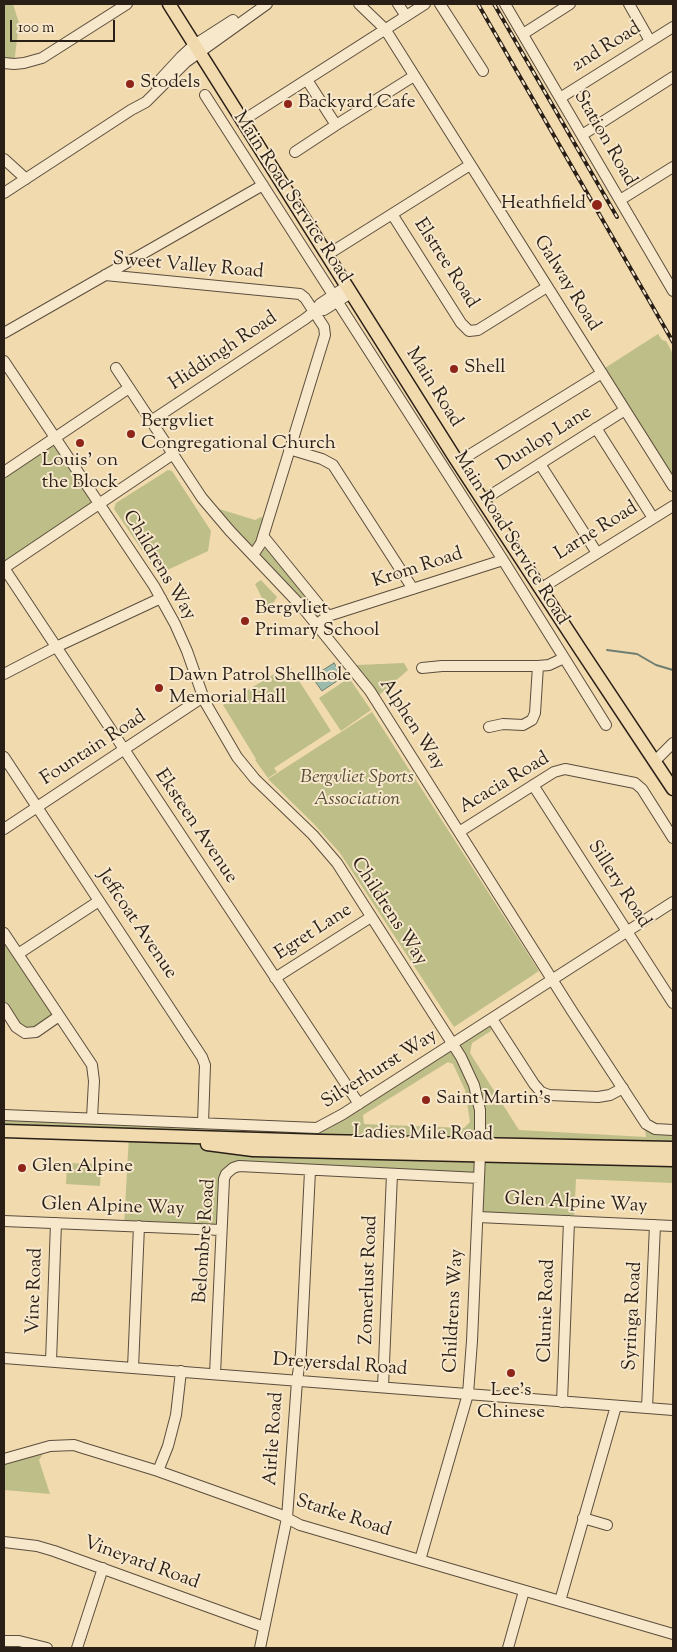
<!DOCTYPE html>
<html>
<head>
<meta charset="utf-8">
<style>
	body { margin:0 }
	#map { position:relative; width:677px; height:1652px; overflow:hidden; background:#f2daaf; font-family:"Sorts Mill Goudy",serif }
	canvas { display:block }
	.frame { position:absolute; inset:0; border:5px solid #291f17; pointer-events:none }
	.scale { position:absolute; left:10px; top:20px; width:105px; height:22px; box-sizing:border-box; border:2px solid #291f17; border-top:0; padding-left:6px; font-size:15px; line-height:18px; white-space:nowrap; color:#291f17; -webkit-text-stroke:4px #f7e7cb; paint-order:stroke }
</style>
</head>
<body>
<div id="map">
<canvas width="677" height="1652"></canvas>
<div class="frame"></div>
<div class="scale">100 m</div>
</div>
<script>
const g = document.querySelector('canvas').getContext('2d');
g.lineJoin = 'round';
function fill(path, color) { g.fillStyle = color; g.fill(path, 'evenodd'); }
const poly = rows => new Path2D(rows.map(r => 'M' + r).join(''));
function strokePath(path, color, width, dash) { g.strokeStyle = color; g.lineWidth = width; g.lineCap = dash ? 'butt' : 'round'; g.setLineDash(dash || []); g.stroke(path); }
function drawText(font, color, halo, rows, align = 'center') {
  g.font = font + ' "Sorts Mill Goudy",serif'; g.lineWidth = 4; g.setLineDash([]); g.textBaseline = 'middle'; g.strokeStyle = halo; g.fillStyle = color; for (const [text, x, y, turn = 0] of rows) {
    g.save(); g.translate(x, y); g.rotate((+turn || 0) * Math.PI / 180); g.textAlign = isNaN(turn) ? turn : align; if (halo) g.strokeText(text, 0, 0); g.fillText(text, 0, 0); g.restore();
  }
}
const green = poly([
	[4,4,13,4,19,23,14,64,4,63],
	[658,334,662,340,666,341,673,354,673,476,605,368],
	[55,438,99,504,4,568,4,472],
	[168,470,172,471,211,531,208,551,161,573,156,571,114,509,116,503],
	[216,508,255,520,261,517,264,518,257,542,253,545,248,545],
	[268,548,320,614,318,616,315,616,260,556,263,549],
	[261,580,277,597,274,602,266,606,255,584],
	[404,663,408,670,378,696,355,666,357,665],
	[289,665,331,731,274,768,277,772,268,778,255,760,256,759,223,705],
	[349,678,371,710,341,731,319,698],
	[372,712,539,971,454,1027,340,853,314,824,268,779],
	[4,933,59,1016,25,1033,4,1008],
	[492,1019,491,1031,472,1043,470,1053,519,1130,646,1137,645,1128,673,1130,673,1183,576,1179,574,1221,478,1217,479,1179,229,1170,221,1230,124,1226,129,1135,4,1131,4,1115,310,1129],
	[448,1062,453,1064,465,1090,470,1122,464,1128,364,1124,363,1115],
	[67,1163,101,1164,100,1186,66,1184],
	[42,1451,43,1454,39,1460,50,1494,4,1490,4,1462]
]);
const water = poly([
	[334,663,343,677,322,691,312,677,334,663]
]);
const stream = poly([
	[607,650,637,654,656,665,673,670]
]);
const minor = poly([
	[359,4,385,29,673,486],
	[398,4,406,16],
	[440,4,483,71],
	[505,4,673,291],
	[629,4,650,41],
	[523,34,570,4],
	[4,63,14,64,24,63,42,58,127,4],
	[307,80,336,125,414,76],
	[156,84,181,57,194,45,233,20],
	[205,95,503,560,606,725],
	[560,98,673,27],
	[242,121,425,4],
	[582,135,673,77],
	[295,152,336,125],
	[4,159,26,179],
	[4,193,131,110,146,102,186,62,267,4],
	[620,200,673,167],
	[392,214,461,323,469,331,478,330,547,287],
	[327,255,470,165],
	[105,275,300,294,305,298,324,327,325,335,261,543,253,555],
	[315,311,324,310,351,293],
	[4,333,263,185],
	[4,361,154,586,175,624,187,651,205,702,237,757,255,779,313,835,337,863,461,1057,474,1085,480,1110,480,1155,472,1341,468,1394,420,1560],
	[116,368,202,498,230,531,303,608,370,691,572,1011,646,1124,655,1129,673,1130],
	[151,421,305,319,315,311,320,304,347,286],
	[596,428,653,518],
	[289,449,322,459,333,465,413,589],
	[173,454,4,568,359,1104],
	[458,462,602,373],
	[540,464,597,553],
	[4,472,129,388],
	[483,500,625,410],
	[263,536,328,616],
	[540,589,673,506],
	[317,624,328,616,503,560],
	[422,668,442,666,538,666,549,665,564,658],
	[4,674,56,647,161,598],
	[489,727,503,724,523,725,532,720,535,713,538,666],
	[4,757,202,1057,205,1065,203,1123],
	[655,761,673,743],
	[533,785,673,1003],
	[4,829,203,697],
	[459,832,554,772,565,769,635,783,642,789,673,838],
	[4,933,92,1065,94,1081,92,1118],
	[18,954,99,901],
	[275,978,371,917],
	[4,1008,16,1027,25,1033,36,1032,59,1016],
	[492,1019,534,1084,541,1092,549,1095,598,1097,610,1095,623,1088],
	[4,1115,317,1128,343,1114,673,902],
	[478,1217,673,1226],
	[4,1221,221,1230],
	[4,1358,673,1410],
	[51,1361,56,1223],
	[133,1368,139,1226],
	[215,1374,224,1179,226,1174,233,1168,239,1166,479,1178],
	[383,1387,392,1174],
	[562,1402,569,1221],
	[647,1408,655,1225],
	[4,1459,50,1446,74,1445,83,1448,158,1471,281,1515,300,1525,673,1634],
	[158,1471,168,1446,176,1415,181,1371],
	[583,1518,607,1525],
	[4,1542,37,1546,54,1551,264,1627],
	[560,1601,616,1406],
	[4,1641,19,1641,47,1648],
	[77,1648,103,1568],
	[260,1648,287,1518,297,1381,301,1353,310,1171],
	[508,1648,524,1591]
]);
const major = poly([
	[169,4,455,458,580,649,673,789],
	[4,1131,321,1141,673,1148],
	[207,1144,253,1150,673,1160]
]);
const rail = poly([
	[478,4,673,342],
	[494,4,617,217]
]);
const markers = [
	[130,84,5,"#8f2418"],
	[288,104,5,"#8f2418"],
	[597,205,6,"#8f2418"],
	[454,369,5,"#8f2418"],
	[131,434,5,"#8f2418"],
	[80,443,5,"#8f2418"],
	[245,621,5,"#8f2418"],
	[159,688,5,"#8f2418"],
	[426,1100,5,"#8f2418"],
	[22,1168,5,"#8f2418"],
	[511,1373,5,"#8f2418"]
];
const streetNames = [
	["2nd Road",607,48,-32],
	["Station Road",604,139,60],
	["Main Road Service Road",291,198,57],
	["Elstree Road",445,264,57],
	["Sweet Valley Road",188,267,5],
	["Galway Road",566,284,58],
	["Hiddingh Road",224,352,-34],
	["Main Road",433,388,58],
	["Dunlop Lane",545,440,-32],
	["Larne Road",597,532,-32],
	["Main Road Service Road",510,539,58],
	["Childrens Way",158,566,59],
	["Krom Road",418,569,-18],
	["Alphen Way",411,725,57],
	["Fountain Road",94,749,-33],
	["Acacia Road",505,784,-31],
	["Eksteen Avenue",195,827,56],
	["Sillery Road",618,885,57],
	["Childrens Way",388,912,57],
	["Jeffcoat Avenue",136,925,56],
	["Egret Lane",314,933,-33],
	["Silverhurst Way",380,1070,-32],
	["Ladies Mile Road",423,1135,1],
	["Glen Alpine Way",576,1204,3],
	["Glen Alpine Way",113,1208,2],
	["Belombre Road",206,1241,-86],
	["Zomerlust Road",370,1280,-88],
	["Vine Road",36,1291,-88],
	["Childrens Way",455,1311,-87],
	["Clunie Road",548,1311,-88],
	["Syringa Road",634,1316,-87],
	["Dreyersdal Road",340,1366,4],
	["Airlie Road",275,1439,-86],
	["Starke Road",343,1517,18],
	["Vineyard Road",141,1564,20]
];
const poiNames = [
	["Stodels",140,84],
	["Backyard Cafe",298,104],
	["Heathfield",586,205,"right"],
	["Shell",464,369],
	["Bergvliet",141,423],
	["Congregational Church",141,445],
	["Louis' on",80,462,"center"],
	["the Block",80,484,"center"],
	["Bergvliet",255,610],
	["Primary School",255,632],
	["Dawn Patrol Shellhole",169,677],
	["Memorial Hall",169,699],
	["Saint Martin's",436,1100],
	["Glen Alpine",32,1168],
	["Lee's",511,1392,"center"],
	["Chinese",511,1414,"center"]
];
const parkNames = [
	["Bergvliet Sports",357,779],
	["Association",357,801]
];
fill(green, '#bebe88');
fill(water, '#9bbbac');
strokePath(water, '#6d7d70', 1);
strokePath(stream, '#6d7d70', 2);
strokePath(minor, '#5b4e3d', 12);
strokePath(major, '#291f17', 15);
strokePath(minor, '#f7e7cb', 10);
strokePath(major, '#f2daaf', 12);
strokePath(rail, '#291f17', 4);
strokePath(rail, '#f7e7cb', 2, [5.5]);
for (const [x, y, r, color] of markers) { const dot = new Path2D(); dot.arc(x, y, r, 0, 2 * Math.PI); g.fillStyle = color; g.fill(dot); strokePath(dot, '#f7e7cb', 2); }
drawText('19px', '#291f17', '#f7e7cb', streetNames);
drawText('19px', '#291f17', '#f7e7cb', poiNames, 'left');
drawText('italic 19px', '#564f39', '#f7e7cb', parkNames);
</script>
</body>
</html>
